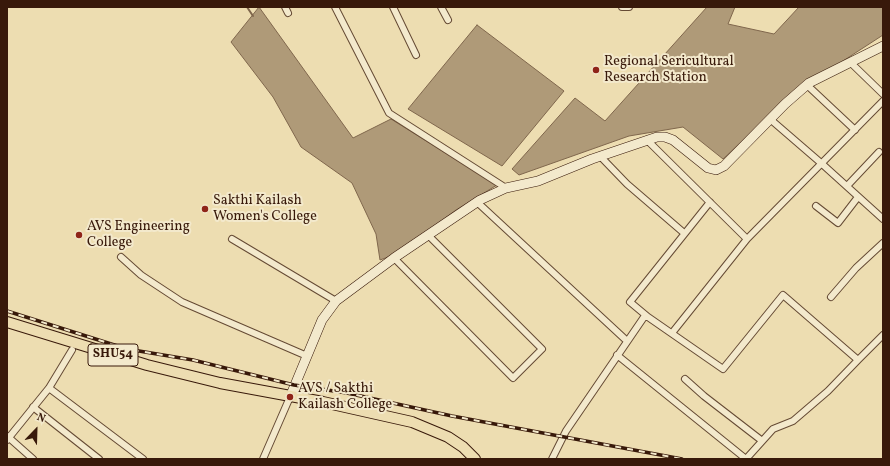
<!DOCTYPE html>
<html>
<head>
<meta charset="utf-8">
<style>
	body { margin:0 }
	#map { position:relative; width:890px; height:466px; overflow:hidden; background:#edddb1; font-family:Vollkorn,serif }
	canvas { display:block }
	.frame { position:absolute; inset:0; border:8px solid #38190a; pointer-events:none }
	.north { position:absolute; left:16px; top:410px; width:40px; height:40px; -webkit-text-stroke:3px #f3e9cc; paint-order:stroke; rotate:23deg; font-size:11px; font-weight:700; line-height:16px; text-align:center; color:#38190a }
	.north::after { content:''; display:block; margin:auto; width:14px; height:18px; background:#38190a; clip-path:polygon(50% 0,100% 100%,50% 72%,0 100%) }
</style>
</head>
<body>
<div id="map">
<canvas width="890" height="466"></canvas>
<div class="frame"></div>
<div class="north">N</div>
</div>
<script>
const g = document.querySelector('canvas').getContext('2d');
g.lineJoin = 'round';
function fill(path, color) { g.fillStyle = color; g.fill(path, 'evenodd'); }
const poly = rows => new Path2D(rows.map(r => 'M' + r).join(''));
function strokePath(path, color, width, dash) { g.strokeStyle = color; g.lineWidth = width; g.lineCap = dash ? 'butt' : 'round'; g.setLineDash(dash || []); g.stroke(path); }
function drawText(font, color, halo, rows, align = 'center') {
  g.font = font + ' Vollkorn,serif'; g.lineWidth = 4; g.setLineDash([]); g.textBaseline = 'middle'; g.strokeStyle = halo; g.fillStyle = color; for (const [text, x, y, turn = 0] of rows) {
    g.save(); g.translate(x, y); g.rotate((+turn || 0) * Math.PI / 180); g.textAlign = isNaN(turn) ? turn : align; if (halo) g.strokeText(text, 0, 0); g.fillText(text, 0, 0); g.restore();
  }
}
const water = poly([
	[259,7,353,138,391,119,497,185,456,210,396,254,380,260,376,234,352,183,301,147,273,97,231,42,259,7],
	[707,7,735,7,728,24,774,34,799,7,883,7,883,35,792,94,723,159,683,127,629,136,519,175,512,169,575,98,605,121,707,7],
	[477,25,564,91,502,166,408,109,477,25]
]);
const stream = poly([
	[247,7,253,16]
]);
const street = poly([
	[285,7,288,13],
	[335,7,389,113,506,188],
	[393,7,416,55],
	[441,7,448,20],
	[622,7,629,7],
	[850,62,883,94],
	[807,85,855,130],
	[770,119,821,163,883,219],
	[647,140,747,239],
	[600,156,627,184,684,233],
	[847,186,879,152],
	[477,202,627,341],
	[816,206,838,223,858,197],
	[232,239,336,301],
	[121,257,141,275,182,302,307,356],
	[394,258,513,378,542,349,428,235],
	[831,297,856,268,883,243],
	[648,317,630,302,710,202],
	[672,333,747,239,883,101],
	[617,355,746,459],
	[685,379,704,396,761,440],
	[49,388,143,459],
	[33,407,99,459],
	[7,436,33,459],
	[7,440,49,388,72,350],
	[263,459,290,397],
	[552,459,566,431,644,317,648,317,723,369,783,295,858,360,883,335],
	[746,459,773,429,793,421,828,391,858,360]
]);
const secondary = poly([
	[290,397,322,320,336,301,394,258,480,200,506,188,538,181,592,159,657,137,665,137,673,140,708,168,716,170,724,166,785,104,809,83,883,46]
]);
const primary = poly([
	[7,322,147,365,220,383,323,402,412,422,448,437,463,447,475,459]
]);
const rail = poly([
	[7,311,127,349,193,360,294,385,347,393,452,416,682,459]
]);
const markers = [
	[596,70,4,"#8f2418"],
	[205,209,4,"#8f2418"],
	[79,235,4,"#8f2418"],
	[290,397,4,"#8f2418"]
];
const shields = [
	[113,355,50]
];
const shieldNames = [
	["SHU54",113,355]
];
const poiNames = [
	["Regional Sericultural",604,62],
	["Research Station",604,78],
	["Sakthi Kailash",213,201],
	["Women's College",213,217],
	["AVS Engineering",87,227],
	["College",87,243],
	["AVS / Sakthi",298,389],
	["Kailash College",298,405]
];
fill(water, '#af9a78');
strokePath(water, '#7f664c', 1);
strokePath(stream, '#7f664c', 2);
strokePath(street, '#654a34', 8);
strokePath(secondary, '#38190a', 10);
strokePath(primary, '#38190a', 12);
strokePath(street, '#f3e9cc', 6);
strokePath(secondary, '#f3e9cc', 9);
strokePath(primary, '#edddb1', 10);
strokePath(rail, '#38190a', 3.5);
strokePath(rail, '#f3e9cc', 2, [6]);
for (const [x, y, r, color] of markers) { const dot = new Path2D(); dot.arc(x, y, r, 0, 2 * Math.PI); g.fillStyle = color; g.fill(dot); strokePath(dot, '#f3e9cc', 1.5); }
for (const [x, y, w] of shields) { const box = new Path2D(); box.roundRect(x - w / 2, y - 11, w, 22, 3); g.fillStyle = '#f3e9cc'; g.fill(box); strokePath(box, '#38190a', 1); }
drawText('bold 13px', '#38190a', null, shieldNames);
drawText('14px', '#38190a', '#f3e9cc', poiNames, 'left');
</script>
</body>
</html>
